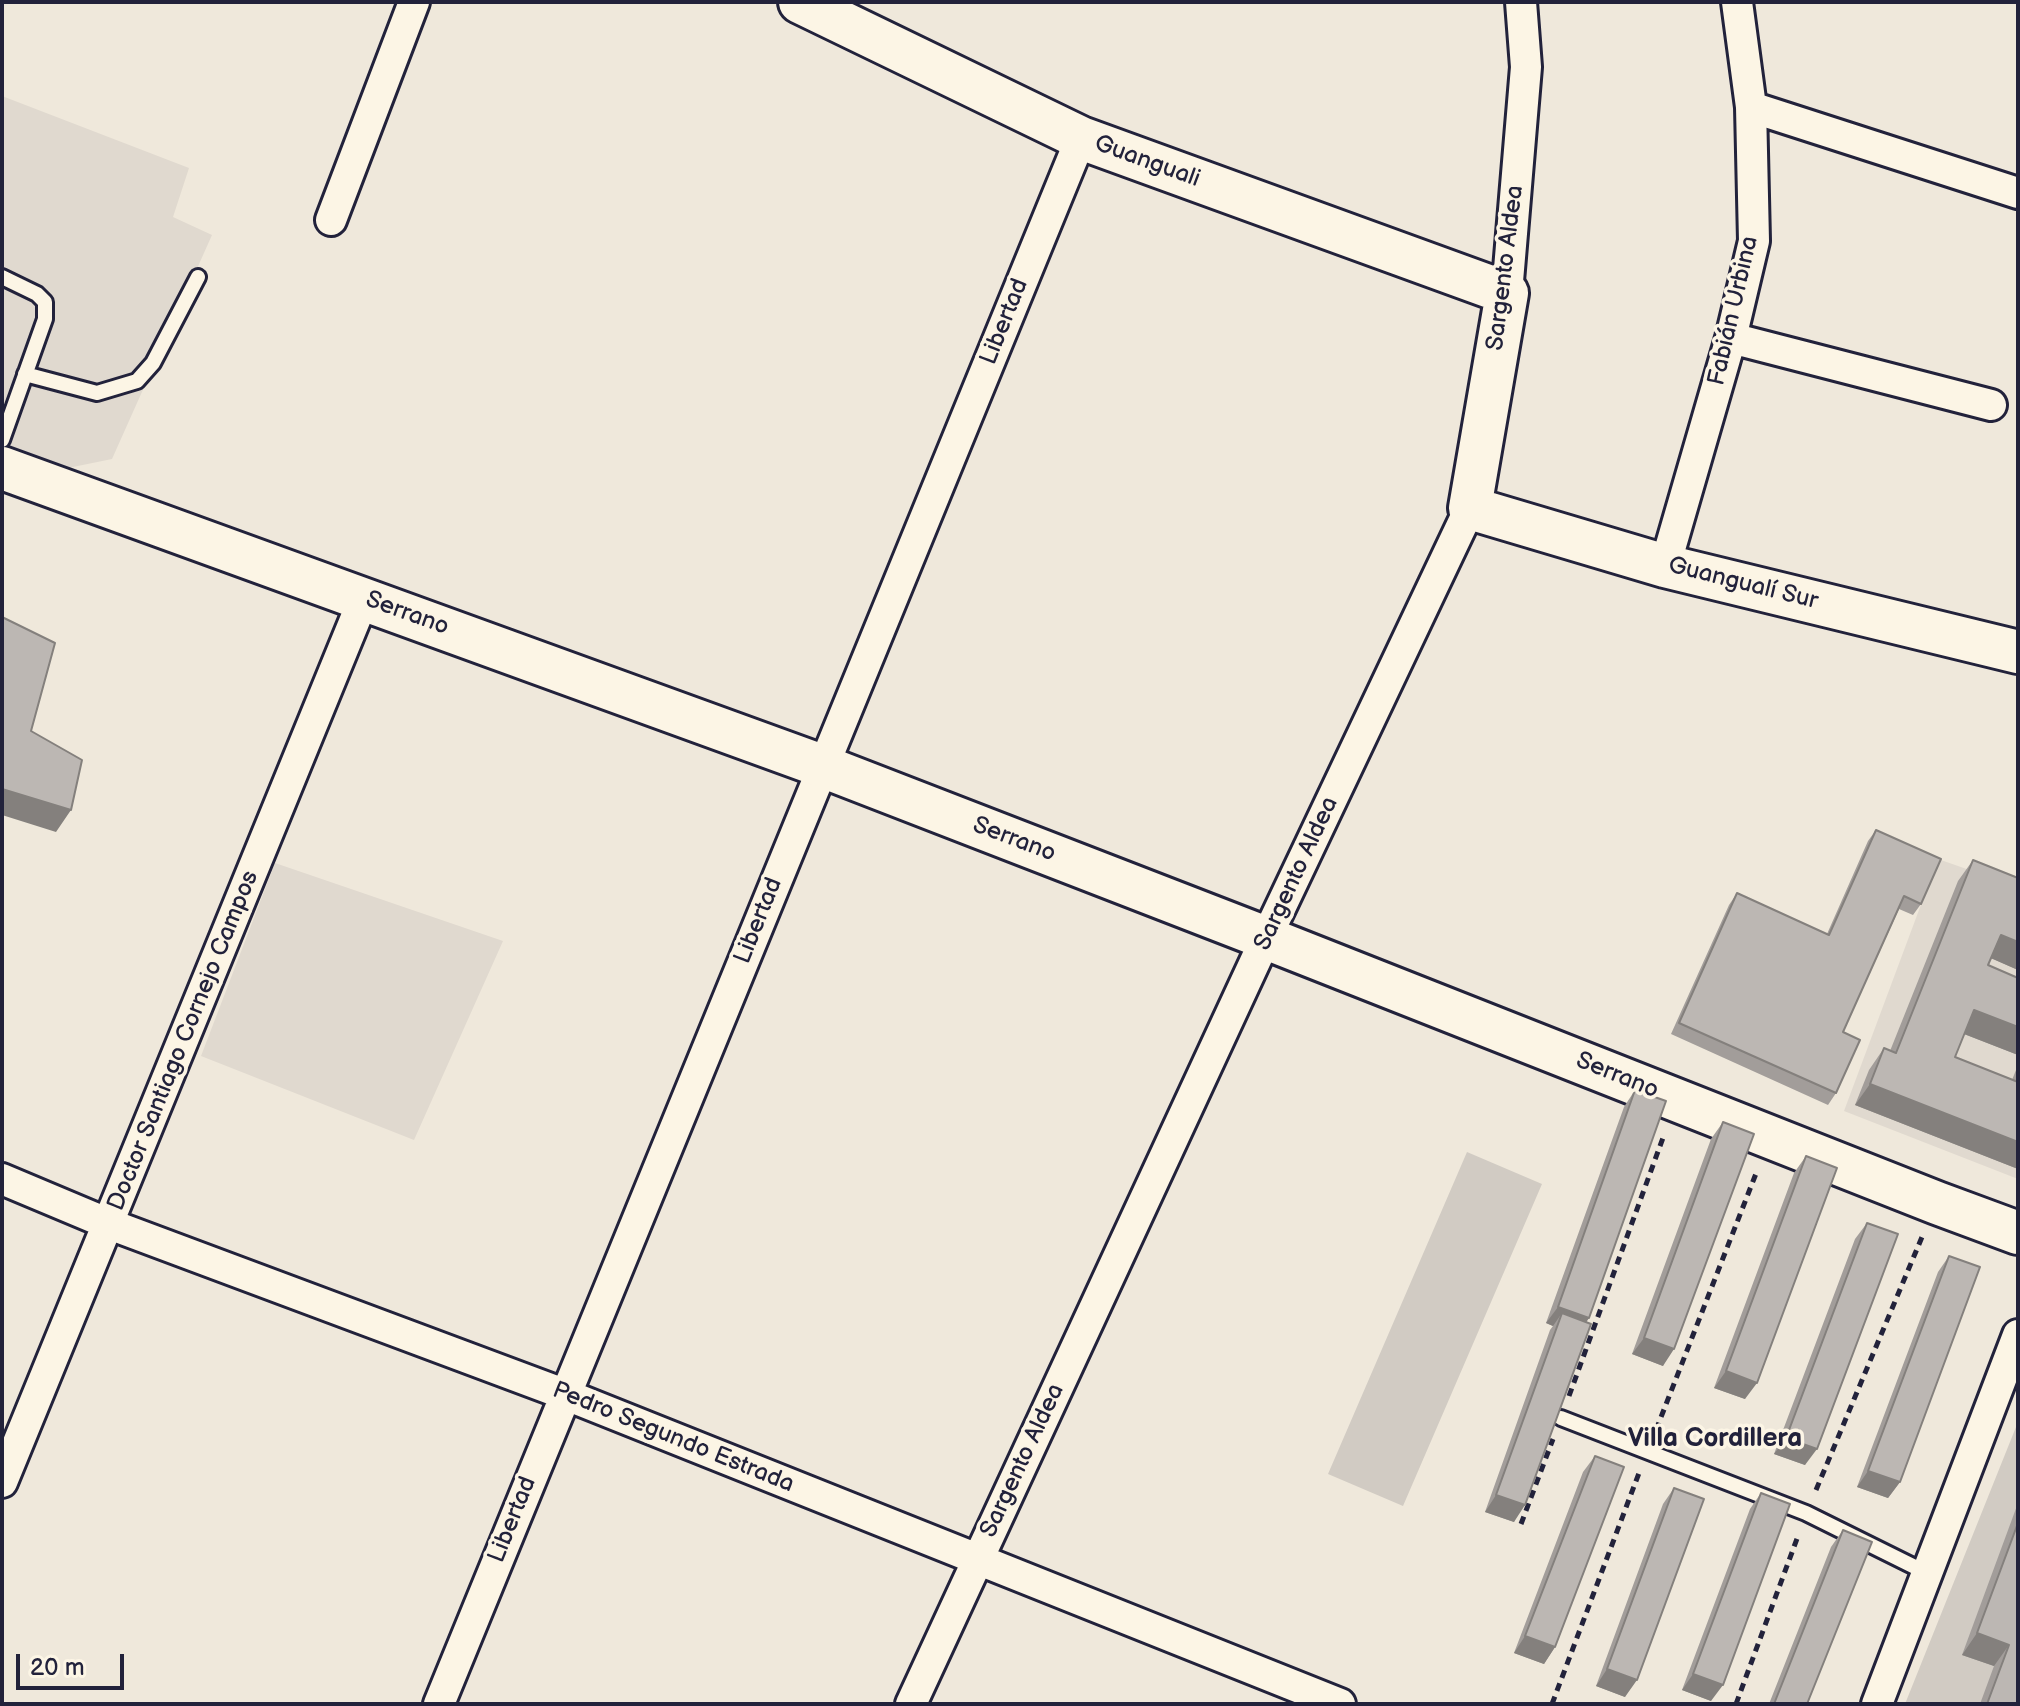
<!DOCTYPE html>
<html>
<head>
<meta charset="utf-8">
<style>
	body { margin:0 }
	#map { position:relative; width:2020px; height:1706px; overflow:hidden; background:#efe8db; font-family:"Balsamiq Sans",sans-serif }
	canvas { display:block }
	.frame { position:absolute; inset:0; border:4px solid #22223b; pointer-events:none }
	.scale { position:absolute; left:16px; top:1654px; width:108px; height:36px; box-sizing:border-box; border:4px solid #22223b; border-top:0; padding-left:10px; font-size:24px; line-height:28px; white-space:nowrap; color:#22223b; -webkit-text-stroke:6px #fcf5e5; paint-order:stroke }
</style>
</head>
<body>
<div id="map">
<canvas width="2020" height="1706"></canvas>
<div class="frame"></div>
<div class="scale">20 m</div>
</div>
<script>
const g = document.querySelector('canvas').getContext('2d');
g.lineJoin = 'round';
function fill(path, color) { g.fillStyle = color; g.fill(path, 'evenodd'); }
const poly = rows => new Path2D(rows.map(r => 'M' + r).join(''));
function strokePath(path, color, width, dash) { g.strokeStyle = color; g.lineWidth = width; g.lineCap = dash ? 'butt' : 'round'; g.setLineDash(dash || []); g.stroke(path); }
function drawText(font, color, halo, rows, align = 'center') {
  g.font = font + ' "Balsamiq Sans",sans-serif'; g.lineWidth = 7; g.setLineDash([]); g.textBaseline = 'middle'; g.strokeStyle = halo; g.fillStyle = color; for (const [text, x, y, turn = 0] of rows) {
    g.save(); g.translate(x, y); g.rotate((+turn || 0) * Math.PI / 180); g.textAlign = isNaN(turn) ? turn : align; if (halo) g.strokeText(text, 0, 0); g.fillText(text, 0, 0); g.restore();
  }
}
const built = poly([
	[2,96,189,168,173,217,212,235,112,459,63,469,2,445],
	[1938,859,2018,887,2018,1179,1844,1111],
	[275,863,503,941,414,1140,201,1056]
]);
const green = poly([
	[1467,1152,1542,1184,1403,1506,1328,1474],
	[2018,1422,2018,1704,1905,1704]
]);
const path = poly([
	[1569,1396,1664,1135],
	[1656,1430,1757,1171],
	[1816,1490,1922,1237],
	[1521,1524,1553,1439],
	[1552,1704,1639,1473],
	[1736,1704,1798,1536]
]);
const lane = poly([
	[2,277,37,294,45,302,45,319,2,440],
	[25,374,97,393,137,381,153,363,198,277],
	[1561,1418,1806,1513,1927,1573]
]);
const street = poly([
	[1751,107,2018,193],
	[331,220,414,2],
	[1507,293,1526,67,1521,2],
	[1731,338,1991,405],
	[1665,566,1731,338,1754,241,1751,107,1737,2],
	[2,1179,109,1224,564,1394,1340,1704],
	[2,1482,364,598],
	[439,1704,1081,138],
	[911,1704,1266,938,1470,508],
	[1877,1704,2018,1335]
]);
const secondary = poly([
	[800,2,1081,138,1507,293,1470,508,1665,566,2018,652],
	[2,468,822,766,1266,938,1937,1203,2018,1233]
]);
const wall = poly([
	[1876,830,1921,904,1913,915,1899,909,1843,1032,1836,1093,1828,1105,1671,1034,1729,905,1737,893,1827,934,1868,841],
	[1973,860,2018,878,2018,970,1991,958,1988,965,2018,978,2018,1055,1964,1034,1955,1057,2012,1080,2018,1065,2018,1169,1855,1105,1869,1070,1884,1048,1890,1051,1958,881],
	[1635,1090,1589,1318,1586,1322,1514,1522,1485,1512,1550,1330,1553,1326,1546,1323,1624,1107],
	[1723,1122,1663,1366,1632,1354,1711,1139],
	[1806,1156,1745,1399,1714,1388,1794,1173],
	[1867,1223,1805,1465,1774,1454,1855,1239],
	[1949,1256,1900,1482,1888,1498,1857,1487,1938,1272],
	[1595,1456,1555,1647,1544,1664,1514,1653,1583,1472],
	[1674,1488,1625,1697,1596,1686,1663,1504],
	[1761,1493,1711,1701,1682,1690,1750,1509],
	[2018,1503,2018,1704,1980,1704,1994,1666,1962,1655],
	[1843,1530,1807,1704,1769,1704,1831,1547]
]);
const shadedWall = poly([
	[2,789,71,810,56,832,2,815],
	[2001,935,2018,942,2018,970,1986,956],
	[1974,1010,2018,1027,2018,1055,1959,1032],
	[1870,1084,2018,1142,2018,1169,1855,1105],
	[1558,1307,1589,1318,1578,1334,1562,1313,1553,1326,1546,1323],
	[1644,1338,1674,1349,1663,1366,1632,1354],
	[1726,1371,1757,1383,1745,1399,1714,1388],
	[1786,1438,1817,1449,1805,1465,1774,1454],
	[1868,1471,1900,1482,1888,1498,1857,1487],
	[1496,1495,1525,1505,1514,1522,1485,1512],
	[1977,1633,2009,1645,1994,1666,1962,1655],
	[1525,1636,1555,1647,1544,1664,1514,1653],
	[1607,1669,1637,1680,1625,1697,1596,1686],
	[1693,1674,1723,1685,1711,1701,1682,1690]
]);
const building = poly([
	[2,617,55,643,31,731,82,760,71,810,2,789,2,617],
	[1876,830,1941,859,1921,904,1904,896,1843,1032,1860,1040,1836,1093,1679,1023,1737,893,1829,935,1876,830],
	[1973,860,2018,878,2018,942,2001,935,1988,965,2018,978,2018,1027,1974,1010,1955,1057,2018,1082,2018,1142,1870,1084,1884,1048,1896,1053,1973,860],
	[1635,1090,1666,1101,1589,1318,1558,1307,1635,1090],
	[1723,1122,1754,1134,1674,1349,1644,1338,1723,1122],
	[1806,1156,1837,1168,1757,1383,1726,1371,1806,1156],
	[1867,1223,1898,1234,1817,1449,1786,1438,1867,1223],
	[1949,1256,1980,1267,1900,1482,1868,1471,1949,1256],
	[1562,1313,1591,1324,1525,1505,1496,1495,1562,1313],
	[1595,1456,1624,1467,1555,1647,1525,1636,1595,1456],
	[1674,1488,1704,1499,1637,1680,1607,1669,1674,1488],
	[1761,1493,1790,1504,1723,1685,1693,1674,1761,1493],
	[2018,1523,2018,1704,1987,1704,2009,1645,1977,1633,2018,1523],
	[1843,1530,1872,1542,1807,1704,1774,1704,1843,1530]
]);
const streetNames = [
	["Guanguali",1147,162,20],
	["Sargento Aldea",1506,268,-83],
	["Fabián Urbina",1734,311,-77],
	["Libertad",1005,322,-68],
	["Guangualí Sur",1743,584,14],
	["Serrano",407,614,20],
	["Serrano",1014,840,21],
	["Sargento Aldea",1297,874,-65],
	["Libertad",759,921,-68],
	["Doctor Santiago Cornejo Campos",184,1041,-68],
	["Serrano",1617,1076,22],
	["Pedro Segundo Estrada",673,1438,22],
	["Sargento Aldea",1023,1461,-65],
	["Libertad",513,1520,-68]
];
const neighbourhoodNames = [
	["Villa Cordillera",1715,1439]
];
fill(built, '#e0d9cf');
fill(green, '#d1cbc3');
strokePath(lane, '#22223b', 20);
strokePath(street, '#22223b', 36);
strokePath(secondary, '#22223b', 48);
strokePath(path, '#22223b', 5, [8, 6]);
strokePath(lane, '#fcf5e5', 14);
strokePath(street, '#fcf5e5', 30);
strokePath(secondary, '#fcf5e5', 42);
fill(wall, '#a29d9a');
fill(shadedWall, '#84807d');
fill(building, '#bcb7b3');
strokePath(building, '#84807d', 2);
drawText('24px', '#22223b', '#fcf5e5', streetNames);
drawText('bold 26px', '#22223b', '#fcf5e5', neighbourhoodNames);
</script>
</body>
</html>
